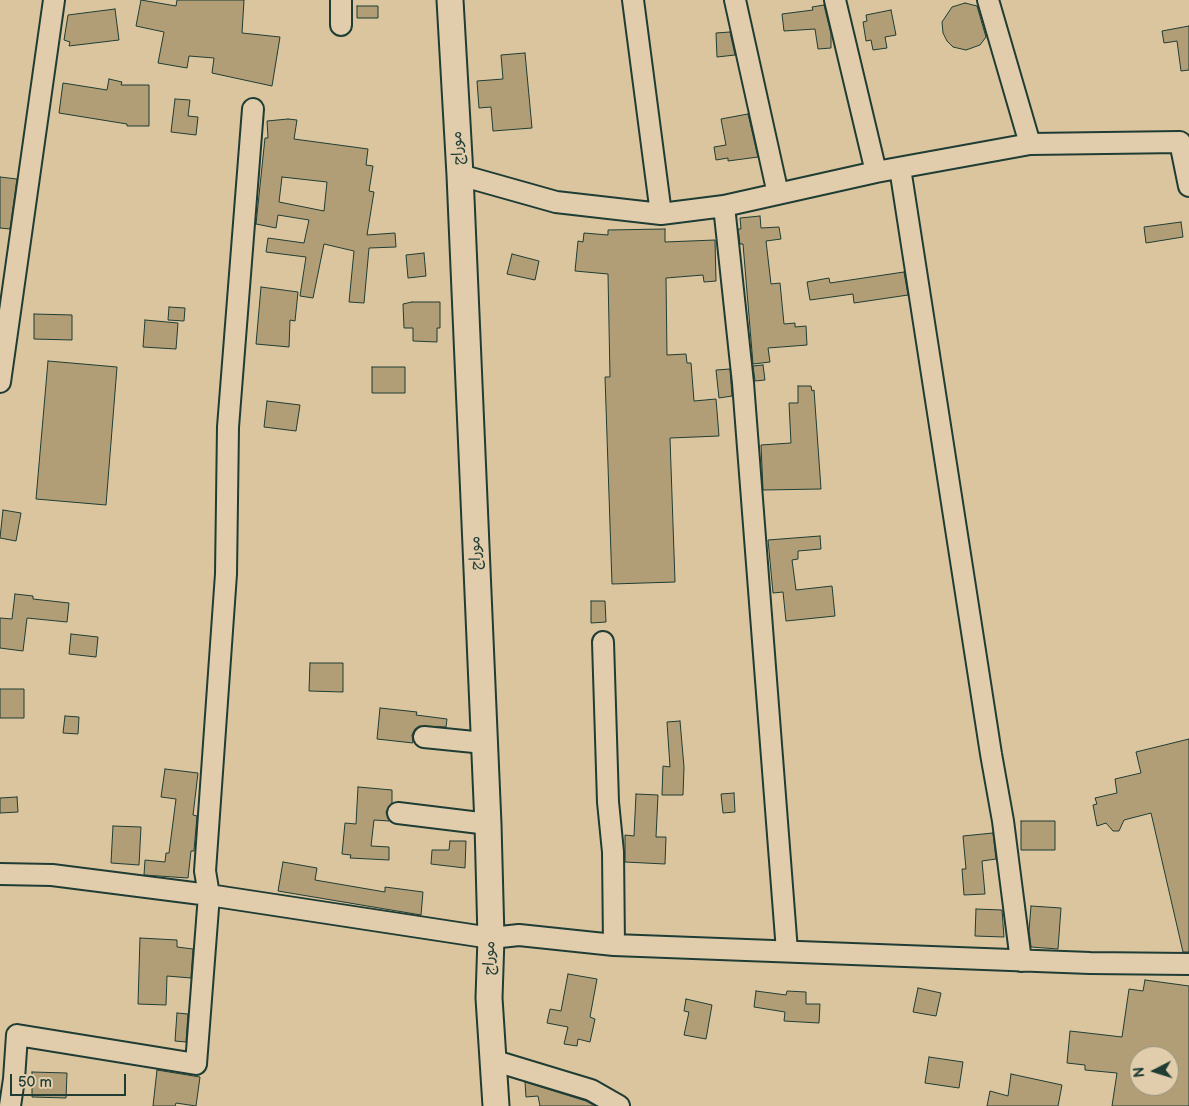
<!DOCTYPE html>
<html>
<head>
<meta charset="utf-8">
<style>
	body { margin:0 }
	#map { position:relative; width:1189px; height:1106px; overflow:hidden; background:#dbc59f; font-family:"Balsamiq Sans",sans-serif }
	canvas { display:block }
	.north { position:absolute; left:1129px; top:1046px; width:50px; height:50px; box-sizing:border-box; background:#e1cdac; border:1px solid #93937c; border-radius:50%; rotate:265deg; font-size:14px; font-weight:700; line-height:20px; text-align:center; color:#1f3d34 }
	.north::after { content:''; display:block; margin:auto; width:18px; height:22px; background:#1f3d34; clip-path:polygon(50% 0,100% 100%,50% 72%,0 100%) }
	.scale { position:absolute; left:10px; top:1074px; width:116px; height:22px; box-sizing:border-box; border:2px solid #1f3d34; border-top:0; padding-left:6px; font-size:15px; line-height:18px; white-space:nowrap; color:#1f3d34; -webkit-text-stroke:4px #e1cdac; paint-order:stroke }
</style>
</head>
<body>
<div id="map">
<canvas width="1189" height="1106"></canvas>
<div class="north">N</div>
<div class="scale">50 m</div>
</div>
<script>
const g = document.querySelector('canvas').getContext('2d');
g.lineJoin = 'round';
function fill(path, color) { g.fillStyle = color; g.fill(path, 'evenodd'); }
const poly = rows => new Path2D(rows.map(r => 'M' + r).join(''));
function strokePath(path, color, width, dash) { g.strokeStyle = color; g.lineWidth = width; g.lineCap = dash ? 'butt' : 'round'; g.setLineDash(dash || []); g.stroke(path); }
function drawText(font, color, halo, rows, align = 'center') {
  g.font = font + ' "Balsamiq Sans","Playpen Sans Arabic",sans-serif'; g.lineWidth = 4.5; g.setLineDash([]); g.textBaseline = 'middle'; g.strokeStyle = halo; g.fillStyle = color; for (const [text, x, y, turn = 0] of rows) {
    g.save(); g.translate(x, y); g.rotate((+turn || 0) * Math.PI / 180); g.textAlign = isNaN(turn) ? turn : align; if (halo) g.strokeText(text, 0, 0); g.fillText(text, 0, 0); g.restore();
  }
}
const building = poly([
	[141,0,176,6,177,0,244,0,242,33,280,37,272,86,212,73,214,58,189,56,187,68,158,63,164,32,136,26,141,0],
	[965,3,977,6,986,37,980,45,966,50,953,47,947,41,943,33,942,22,952,7,965,3],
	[824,5,831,34,831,48,818,49,815,29,784,31,782,14,813,10,812,7,824,5],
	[357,6,378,6,378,18,357,18,357,6],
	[115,9,119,40,69,46,70,42,64,40,68,15,115,9],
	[891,10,896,35,885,37,887,48,873,50,871,40,866,41,863,22,867,21,866,15,891,10],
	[1189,26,1189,70,1181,71,1177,41,1164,43,1162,31,1189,26],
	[730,32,735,55,717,57,716,33,730,32],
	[525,53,532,128,493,131,491,107,479,108,477,81,503,79,501,55,525,53],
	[109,79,122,82,121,85,149,85,149,126,127,126,127,124,59,113,63,83,107,90,109,79],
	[175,99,190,100,188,116,198,117,196,135,171,132,175,99],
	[748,114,758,157,728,161,728,158,716,160,714,147,726,145,721,119,748,114],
	[288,119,297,120,294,139,368,149,366,165,373,166,369,191,374,192,367,235,395,233,396,247,369,248,364,303,349,302,354,251,324,244,313,298,300,296,306,257,266,252,268,238,304,243,309,220,278,215,276,228,256,224,265,138,268,138,267,121,288,119],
	[282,177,327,182,324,211,279,202,282,177],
	[0,177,17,179,10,229,0,228,0,177],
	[760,216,761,228,779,227,781,239,766,241,771,284,780,283,784,324,795,323,795,327,806,326,807,345,768,348,770,362,753,364,743,244,740,244,738,229,741,229,740,218,760,216],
	[1181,222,1183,237,1146,243,1144,227,1181,222],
	[665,229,665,242,715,240,716,281,704,282,703,275,666,278,667,355,686,354,687,363,691,363,694,401,716,399,719,436,670,438,675,582,612,584,605,377,610,377,608,274,575,271,578,241,583,242,584,233,608,235,608,230,665,229],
	[424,253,426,276,408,278,406,255,424,253],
	[512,254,539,261,535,280,507,274,512,254],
	[904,272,908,295,854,303,853,294,810,300,807,282,829,278,830,283,904,272],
	[261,287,298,292,295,321,290,320,289,347,256,344,261,287],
	[412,302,440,302,440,328,437,328,437,342,413,341,413,328,404,328,403,304,412,302],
	[169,307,185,308,184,321,168,320,169,307],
	[34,314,72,315,72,340,34,339,34,314],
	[145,320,178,323,176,349,143,347,145,320],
	[48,361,117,367,106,505,36,499,48,361],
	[763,365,765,380,755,381,753,366,763,365],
	[372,367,405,367,405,393,372,393,372,367],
	[730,369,732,396,719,398,716,370,730,369],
	[798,386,811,386,812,391,814,390,821,489,763,490,761,445,791,443,789,403,798,403,798,386],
	[267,401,300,405,296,431,264,427,267,401],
	[3,510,21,513,16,541,0,538,3,510],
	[820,536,821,549,798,551,798,559,792,560,796,590,832,586,835,616,786,621,783,592,773,593,768,540,820,536],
	[15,594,33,596,33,599,69,603,67,622,27,618,23,651,0,648,0,618,12,619,15,594],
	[591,601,605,601,606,622,591,623,591,601],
	[71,634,98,637,96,657,69,654,71,634],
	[310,663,343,663,343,692,309,691,310,663],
	[0,689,24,689,24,718,0,718,0,689],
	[380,708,417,712,416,715,447,719,446,727,419,726,415,729,412,735,413,743,377,739,380,708],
	[65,716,79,717,78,734,63,733,65,716],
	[680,721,684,767,683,795,662,795,663,766,670,767,667,722,680,721],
	[1189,739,1189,952,1183,952,1151,813,1124,820,1119,831,1113,831,1106,823,1097,826,1093,805,1097,804,1095,798,1117,793,1115,779,1141,773,1136,752,1189,739],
	[165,769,198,773,193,815,197,816,194,851,191,851,188,878,144,875,145,860,165,862,166,853,169,853,176,799,161,797,165,769],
	[358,787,392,790,392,803,386,812,389,821,374,820,371,846,389,847,389,860,350,858,351,855,342,854,345,823,356,824,358,787],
	[734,793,735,812,723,813,721,794,734,793],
	[636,794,658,795,656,837,666,837,665,864,625,862,625,835,634,836,636,794],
	[17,797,18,812,0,813,0,798,17,797],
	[1021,821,1055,821,1055,850,1021,850,1021,821],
	[113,826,141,827,139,865,111,863,113,826],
	[993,833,996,859,982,861,985,894,964,895,962,869,966,869,963,836,993,833],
	[450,841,466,841,465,868,431,864,432,850,449,850,450,841],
	[283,862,317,868,315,880,385,892,385,887,423,892,421,915,278,891,283,862],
	[1031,906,1061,908,1058,949,1031,947,1029,931,1031,906],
	[976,909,1002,910,1004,937,975,936,976,909],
	[140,938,177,940,177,947,193,949,191,978,167,976,166,1005,138,1004,140,938],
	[568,974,597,979,590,1017,595,1019,590,1042,578,1039,577,1046,564,1044,568,1027,547,1023,550,1009,561,1011,568,974],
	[1145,980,1189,986,1189,1106,1112,1106,1117,1073,1085,1070,1085,1065,1067,1063,1070,1031,1122,1037,1129,989,1143,991,1145,980],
	[1139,1056,1169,1056,1169,1086,1139,1086,1139,1056],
	[918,988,941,993,936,1016,913,1012,918,988],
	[756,991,786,995,787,991,806,992,806,1004,820,1004,819,1023,784,1021,785,1012,754,1007,756,991],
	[686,999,712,1005,706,1039,684,1035,689,1012,684,1011,686,999],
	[177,1013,188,1014,186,1042,175,1041,177,1013],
	[929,1057,963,1062,959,1088,925,1083,929,1057],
	[157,1070,200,1077,196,1106,176,1103,175,1106,153,1106,157,1070],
	[32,1072,67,1073,66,1098,32,1097,32,1072],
	[1011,1074,1062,1085,1058,1106,987,1106,990,1091,1008,1096,1011,1074],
	[525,1082,586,1101,595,1106,540,1106,538,1096,526,1097,525,1082]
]);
const minor = poly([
	[633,0,661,214],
	[735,0,778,194],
	[835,0,876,172],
	[988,0,1030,144],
	[341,25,341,0],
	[900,168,991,754,1003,821,1021,961],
	[460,175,556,202,661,214,724,206,876,172,1030,144,1180,142,1189,186],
	[724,206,743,383,787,951],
	[0,382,54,0],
	[603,642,608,802,613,852,614,945],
	[424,737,484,743],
	[398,813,488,824],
	[0,874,52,875,209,895,491,938,519,935,614,945,1090,963,1189,964],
	[492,1060,591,1090,619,1106],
	[10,1106,14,1079,17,1035,196,1064,209,895,205,871,226,574,228,427,253,109]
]);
const major = poly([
	[450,0,460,175,488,824,491,938,489,998,496,1106]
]);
const streetNames = [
	["موراج",458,148,-93],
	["موراج",476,553,-92],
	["موراج",490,958,-88]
];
fill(building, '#b19e76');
strokePath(building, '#1f3d34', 1);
strokePath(minor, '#1f3d34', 24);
strokePath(major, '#1f3d34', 29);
strokePath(minor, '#e1cdac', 20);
strokePath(major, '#e1cdac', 25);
drawText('15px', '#1f3d34', '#e1cdac', streetNames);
</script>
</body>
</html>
